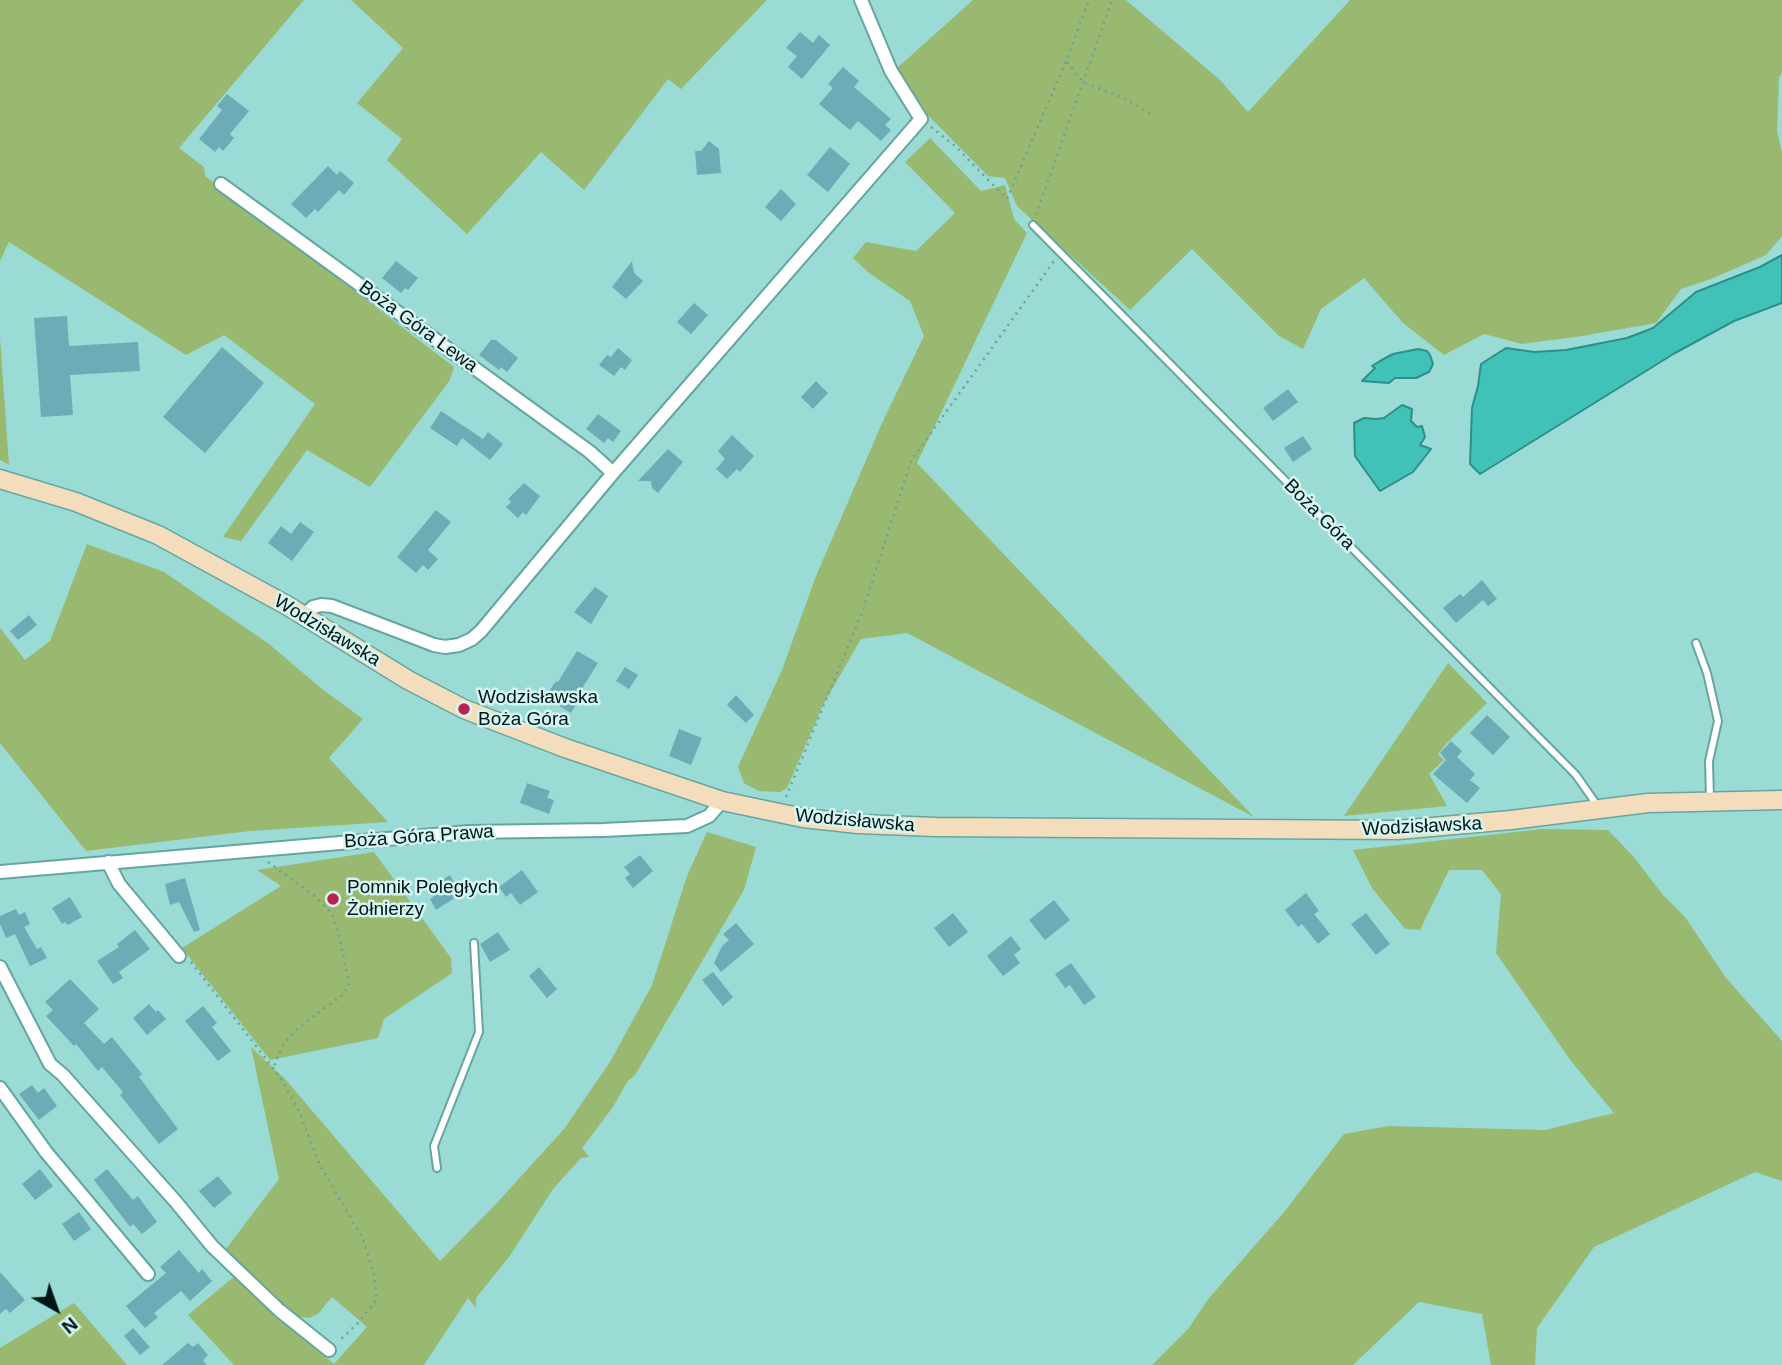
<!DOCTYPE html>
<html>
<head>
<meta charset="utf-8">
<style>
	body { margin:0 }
	#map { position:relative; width:1782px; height:1365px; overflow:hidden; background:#9adbd5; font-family:Helvetica,sans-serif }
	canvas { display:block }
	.north { position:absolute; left:21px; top:1274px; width:70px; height:70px; -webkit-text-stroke:5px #d5f5f2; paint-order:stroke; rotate:140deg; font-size:19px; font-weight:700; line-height:28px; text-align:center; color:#001614 }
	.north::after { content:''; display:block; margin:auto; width:24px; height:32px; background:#001614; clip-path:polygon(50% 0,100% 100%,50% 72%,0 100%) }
</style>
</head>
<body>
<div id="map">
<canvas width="1782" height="1365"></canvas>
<div class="north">N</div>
</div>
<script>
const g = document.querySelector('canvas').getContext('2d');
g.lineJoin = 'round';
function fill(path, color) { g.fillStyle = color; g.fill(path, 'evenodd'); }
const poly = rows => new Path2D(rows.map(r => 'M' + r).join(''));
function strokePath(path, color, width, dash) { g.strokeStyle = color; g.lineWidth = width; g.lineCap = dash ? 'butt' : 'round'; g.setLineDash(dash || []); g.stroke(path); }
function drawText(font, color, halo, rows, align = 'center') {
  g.font = font + ' Helvetica,sans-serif'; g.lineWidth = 5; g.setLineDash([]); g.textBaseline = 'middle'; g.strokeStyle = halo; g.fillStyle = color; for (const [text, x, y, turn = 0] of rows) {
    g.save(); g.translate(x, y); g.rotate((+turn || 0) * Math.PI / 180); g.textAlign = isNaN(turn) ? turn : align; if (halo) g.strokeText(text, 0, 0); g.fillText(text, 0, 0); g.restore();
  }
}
const green = poly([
	[0,0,304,0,179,148,204,167,205,176,454,367,450,380,370,487,307,450,241,541,223,537,315,404,224,335,186,355,9,242,0,261],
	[351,0,767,0,681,89,668,79,584,190,541,152,467,234,387,160,402,139,357,103,403,48],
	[973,0,1126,0,1220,80,1248,112,1350,0,1782,0,1782,72,1779,78,1777,131,1782,153,1782,236,1766,255,1711,279,1681,289,1656,323,1582,336,1522,344,1484,334,1444,355,1403,323,1364,278,1321,309,1303,349,1279,336,1192,249,1130,310,1017,206,1005,178,988,176,917,104,896,69],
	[930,138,981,191,1005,185,1014,219,1027,233,917,463,1254,817,907,633,861,639,823,705,787,788,780,792,759,791,744,783,738,767,782,670,816,576,883,421,924,336,910,301,869,273,853,258,866,242,916,251,955,213,905,162],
	[0,338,9,465,0,460],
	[87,544,164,572,269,644,322,689,363,719,329,758,388,822,250,831,86,851,0,743,0,628,25,660,50,641],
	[1448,663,1487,703,1446,744,1438,754,1444,760,1429,774,1447,806,1344,816],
	[1543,829,1608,830,1633,856,1663,895,1685,917,1726,978,1782,1041,1782,1181,1755,1172,1594,1247,1537,1328,1535,1365,1491,1365,1482,1314,1419,1302,1353,1365,1152,1365,1188,1329,1209,1298,1285,1211,1344,1134,1388,1126,1545,1130,1614,1113,1571,1061,1496,953,1501,894,1482,870,1449,870,1420,930,1405,929,1372,888,1353,850],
	[707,832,756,847,744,890,635,1075,627,1082,613,1107,582,1148,589,1157,581,1158,553,1189,509,1257,476,1298,476,1308,468,1298,424,1365,234,1365,188,1315,235,1276,334,1364,367,1327,332,1297,318,1314,309,1318,298,1317,258,1281,226,1249,279,1179,251,1047,286,1080,440,1261,496,1204,564,1129,610,1062,652,985,687,876],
	[374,852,451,958,452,973,384,1019,378,1038,270,1060,182,948,281,886,257,870],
	[74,1303,127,1365,0,1365,0,1348]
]);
const water = poly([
	[1782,255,1782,303,1734,321,1675,353,1480,474,1470,464,1472,408,1478,386,1481,364,1506,348,1534,352,1566,350,1627,338,1653,328,1696,292,1760,267,1782,255],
	[1418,349,1427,351,1430,355,1433,364,1429,372,1416,378,1395,378,1389,383,1362,381,1375,368,1372,366,1380,361,1393,354,1418,349],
	[1402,405,1412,409,1411,421,1417,427,1422,426,1425,437,1420,445,1431,449,1413,472,1380,491,1355,456,1354,423,1364,418,1376,419,1384,418,1402,405]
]);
const building = poly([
	[800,32,813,43,819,35,830,45,802,79,788,67,797,56,786,48],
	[843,67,859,81,854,87,891,119,885,125,891,130,881,141,858,121,850,130,819,104,833,88,828,84],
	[227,94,249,111,230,134,234,138,223,151,219,147,215,152,199,139,222,110,217,106],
	[709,141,719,149,721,173,697,175,695,151,701,151],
	[830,147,850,164,828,192,807,175],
	[328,166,337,175,340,171,354,183,344,195,339,190,318,212,315,209,306,218,291,204],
	[781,189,796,204,781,221,765,207],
	[396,261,418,278,408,290,405,288,401,293,382,278],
	[632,261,634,273,643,281,626,299,612,287],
	[694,303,708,315,691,334,677,322],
	[67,316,69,346,138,342,140,371,70,375,73,415,41,417,34,318],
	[491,340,496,340,518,358,507,372,501,367,499,370,479,355],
	[222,347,264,383,205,453,163,417],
	[618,348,632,360,625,370,621,367,614,376,599,365,607,355,611,357],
	[816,381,828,393,813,409,801,397],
	[1288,389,1298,402,1273,421,1263,408],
	[441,411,483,439,488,432,503,444,490,460,462,438,457,446,430,428],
	[598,414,621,431,613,442,608,438,604,443,586,429],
	[732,435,754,456,740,472,737,469,727,479,716,469,725,459,718,451],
	[1303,436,1312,449,1293,462,1284,448],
	[668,449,683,462,658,493,652,488,651,481,638,481],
	[524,483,540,496,526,515,523,512,518,518,506,507,511,502,508,499],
	[436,510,451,522,428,550,438,559,428,570,423,565,416,573,397,557],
	[300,522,314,532,292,561,268,543,281,526,291,534],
	[1482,580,1497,599,1488,606,1483,600,1456,623,1443,608,1460,594,1463,597],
	[595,587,608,596,591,624,574,612],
	[29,615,37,625,18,640,10,631],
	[577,651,598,663,578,695,581,697,571,713,545,697,556,681,558,682],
	[625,667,638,675,629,689,616,681],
	[736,695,754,715,746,723,727,705],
	[1487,715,1510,737,1493,755,1470,733],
	[679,729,702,738,691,765,669,756],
	[1451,741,1462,751,1457,757,1475,774,1470,780,1480,788,1467,803,1433,774,1446,760,1440,753],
	[527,783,550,791,547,798,554,800,549,814,520,803],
	[640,855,653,871,633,888,625,878,630,874,624,867],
	[522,870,538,892,520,905,511,893,506,897,499,887],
	[450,875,461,894,436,910,430,899,434,896,429,888],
	[185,878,200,930,194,932,179,902,170,905,165,884],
	[1306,893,1319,911,1314,914,1330,934,1318,944,1302,924,1298,927,1285,910],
	[70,897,82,917,68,925,65,922,62,924,52,908],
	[1054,900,1070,920,1045,940,1029,920],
	[16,909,19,915,25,912,30,924,24,927,37,949,41,947,47,958,30,966,15,934,6,938,0,924,0,916],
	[953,913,968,932,949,947,934,928],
	[1366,913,1390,944,1376,955,1351,924],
	[736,923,754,944,721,972,714,963,722,946,729,940,723,934],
	[135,930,150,949,119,972,123,978,113,984,97,961,119,947,117,944],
	[498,932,510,950,490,962,480,944],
	[1011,936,1021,949,1014,955,1020,963,1003,976,987,956],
	[1071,963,1096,997,1084,1005,1070,985,1065,988,1055,974],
	[539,967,557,989,547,998,529,976],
	[713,972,733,997,723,1006,702,980],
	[70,979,99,1009,84,1023,104,1044,112,1037,142,1074,139,1077,178,1129,159,1144,120,1095,123,1092,102,1067,98,1071,76,1044,74,1046,46,1016,53,1010,45,1002],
	[149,1004,156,1012,158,1010,166,1019,147,1035,133,1018],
	[203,1006,217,1023,212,1027,231,1051,218,1061,185,1021],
	[32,1085,38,1093,44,1088,57,1106,39,1120,19,1094],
	[40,1169,53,1186,35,1200,22,1184],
	[107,1169,133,1200,138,1196,157,1222,142,1234,133,1224,130,1227,94,1180],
	[218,1176,232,1193,214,1208,199,1191],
	[79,1212,91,1229,74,1241,62,1224],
	[179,1250,199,1273,202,1269,212,1281,190,1301,181,1291,154,1313,158,1317,145,1328,126,1306,166,1273,160,1267],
	[0,1272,25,1300,10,1313,6,1309,0,1314],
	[133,1328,150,1347,140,1355,124,1336],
	[188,1343,193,1347,198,1343,208,1355,203,1360,207,1365,162,1365]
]);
const path = poly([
	[1067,62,1083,82,1126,99,1152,115],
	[931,127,955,146,1007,199,1066,61,1089,0],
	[1036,215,1112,0],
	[786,797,863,610,911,461,1054,261],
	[268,862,315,896,332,914,339,935,349,983,344,994,303,1024,288,1038,279,1053,274,1067],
	[191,962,280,1077,299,1111,319,1163,363,1239,374,1275,377,1299,359,1322,338,1342]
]);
const service = poly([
	[1033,225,1576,775,1599,808],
	[1696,643,1707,673,1718,721,1709,761,1710,800],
	[437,1168,434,1146,479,1032,474,943]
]);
const minor = poly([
	[221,184,590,452,613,473],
	[304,616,313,607,321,605,332,606,434,645,445,647,459,645,472,639,481,631,613,473,921,119,891,71,861,0],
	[108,862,119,884,179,956],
	[0,872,469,832,603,830,687,826,709,816,722,801],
	[0,967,50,1064,63,1075,176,1202,212,1246,279,1310,329,1350],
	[0,1088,46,1152,148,1274]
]);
const secondary = poly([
	[0,479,76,502,158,535,288,606,408,680,464,709,565,748,722,801,803,818,858,824,936,827,1398,830,1511,820,1648,803,1782,800]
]);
const markers = [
	[464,709,7,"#b52552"],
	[333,899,7,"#b52552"]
];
const streetNames = [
	["Boża Góra Lewa",418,327,36],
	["Boża Góra",1319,515,45],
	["Wodzisławska",327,631,31],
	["Wodzisławska",855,821,5],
	["Wodzisławska",1422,827,-3],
	["Boża Góra Prawa",419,837,-4]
];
const poiNames = [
	["Wodzisławska",478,698],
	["Boża Góra",478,720],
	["Pomnik Poległych",347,888],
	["Żołnierzy",347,910]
];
fill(green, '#98b96f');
fill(water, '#41c2b9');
strokePath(water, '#2e8e88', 2);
fill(building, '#6dacb6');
strokePath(service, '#65a6a0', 10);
strokePath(minor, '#65a6a0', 16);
strokePath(secondary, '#65a6a0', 21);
strokePath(path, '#6ca09b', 2.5, [2, 5]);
strokePath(service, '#fff', 6);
strokePath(minor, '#fff', 12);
strokePath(secondary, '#f4ddbd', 18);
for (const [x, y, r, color] of markers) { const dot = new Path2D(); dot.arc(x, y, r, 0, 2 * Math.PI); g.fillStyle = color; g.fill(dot); strokePath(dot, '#d5f5f2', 2.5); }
drawText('19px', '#001614', '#d5f5f2', streetNames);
drawText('19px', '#001614', '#d5f5f2', poiNames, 'left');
</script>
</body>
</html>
